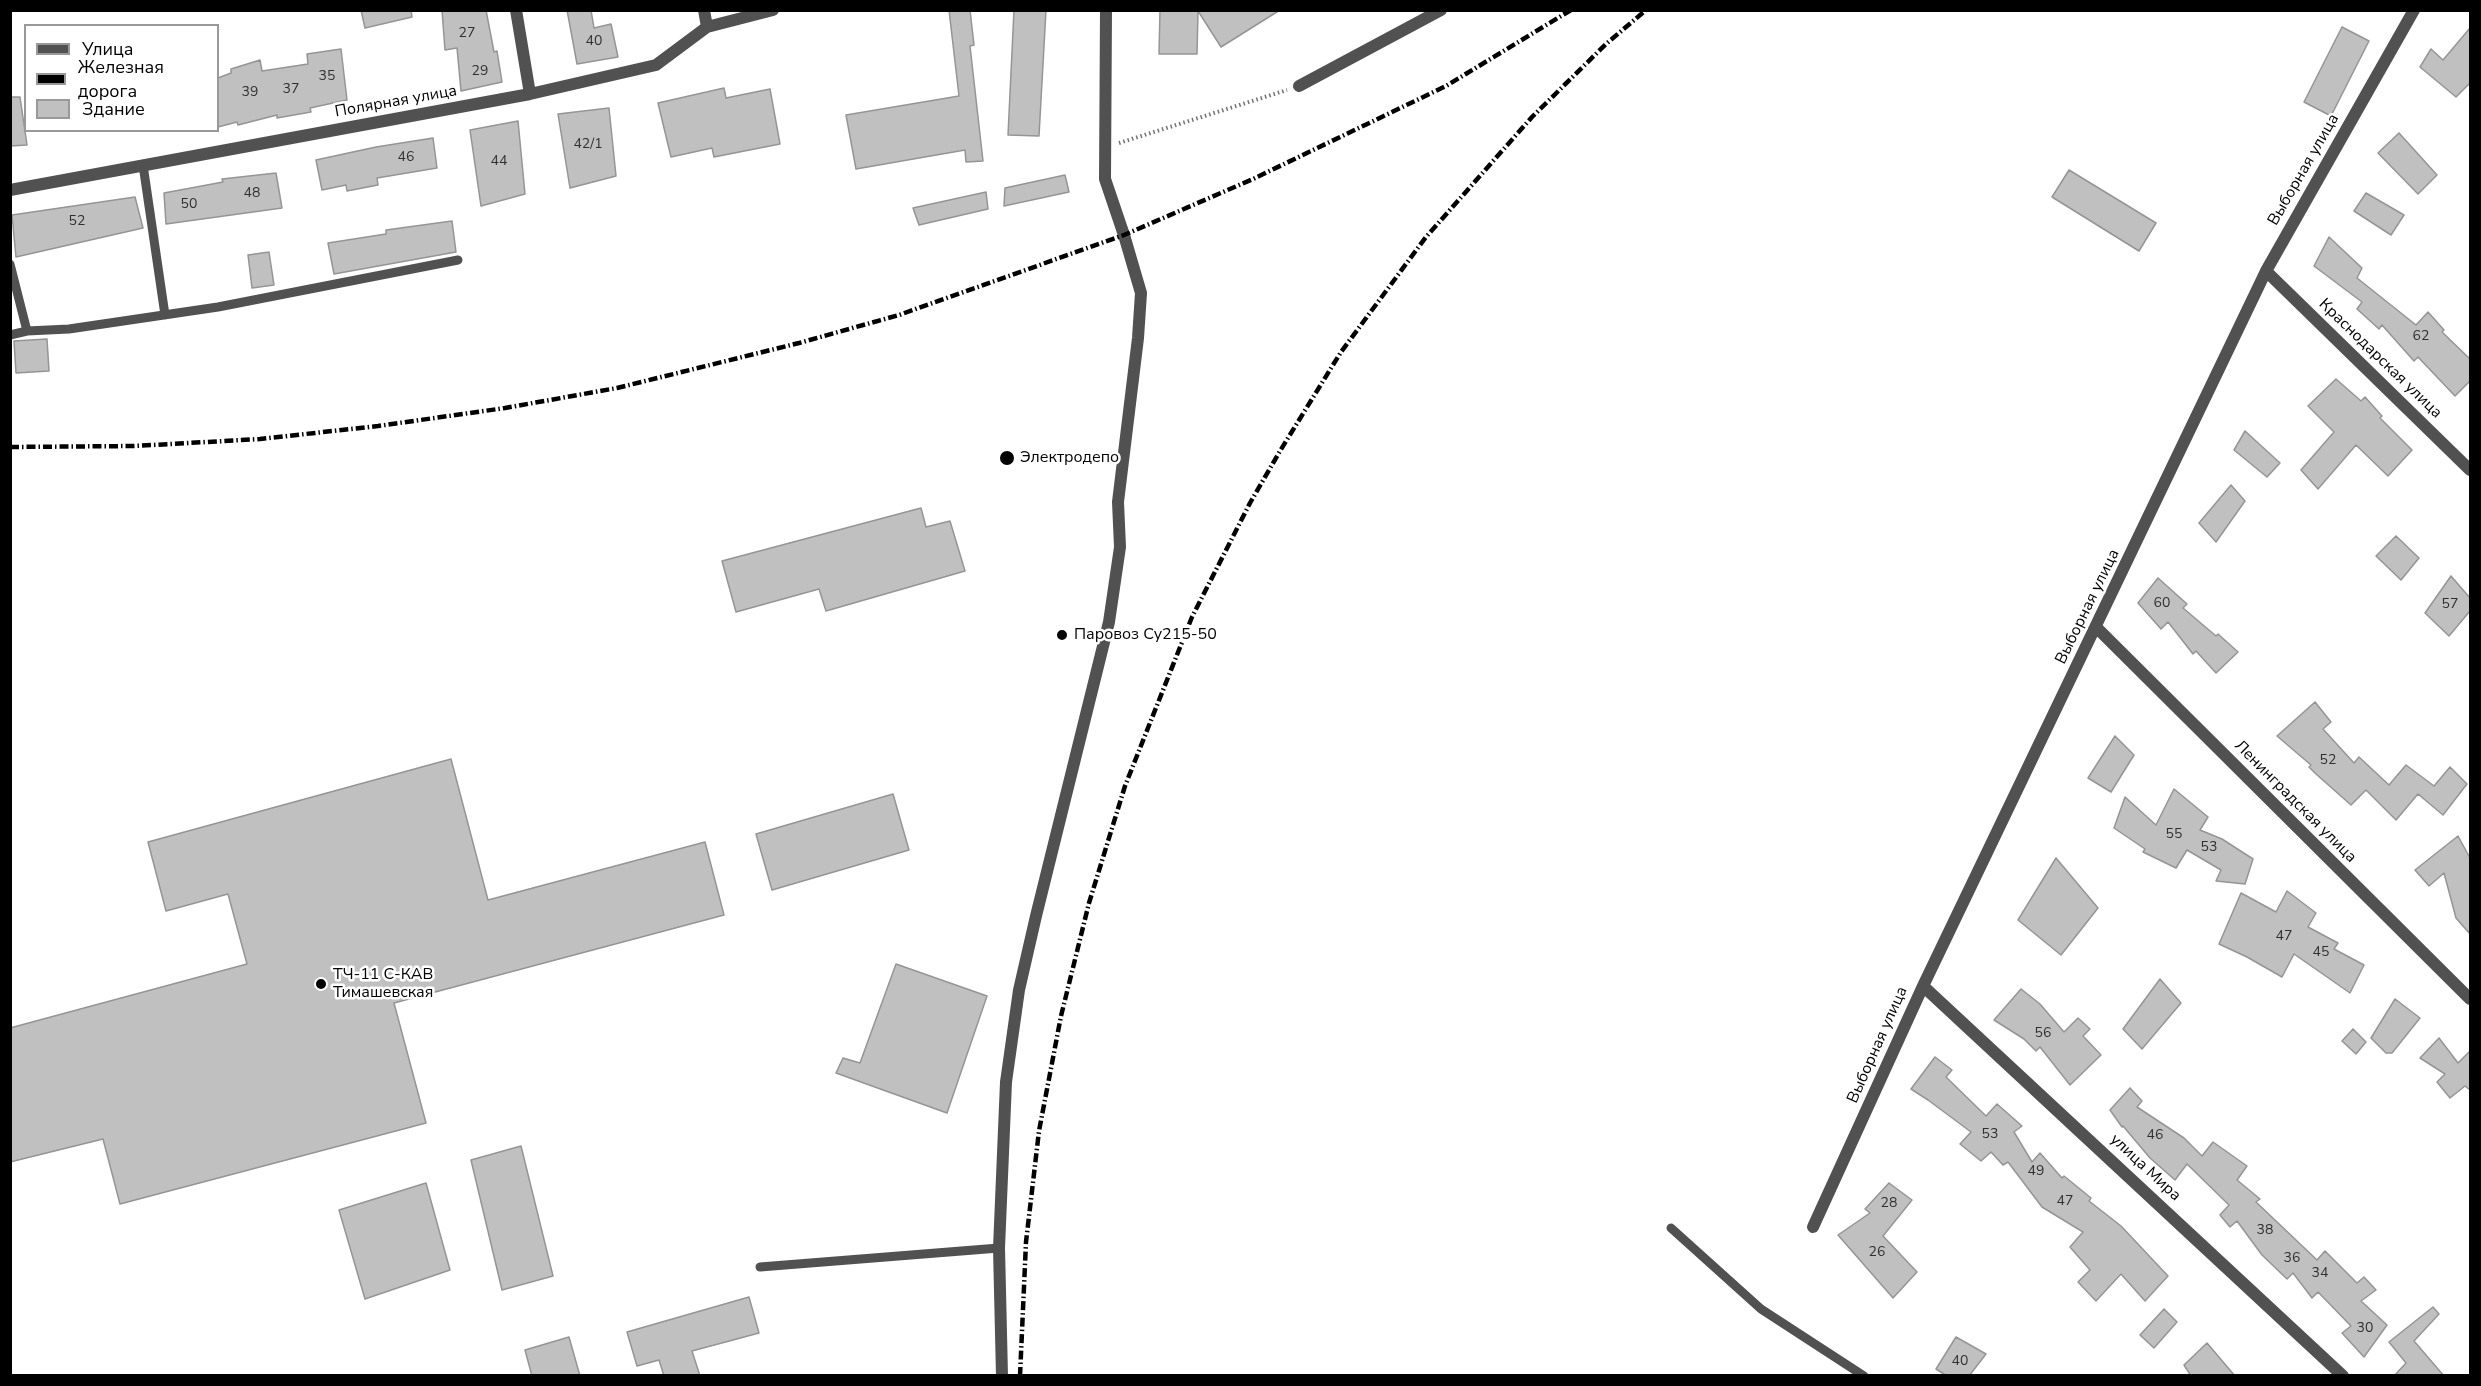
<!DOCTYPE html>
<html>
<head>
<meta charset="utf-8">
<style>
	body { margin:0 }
	#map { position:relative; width:2481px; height:1386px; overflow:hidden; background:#fff; font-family:"Nunito Sans",sans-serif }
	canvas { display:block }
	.frame { position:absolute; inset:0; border:12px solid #000; pointer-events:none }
	.legend { position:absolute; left:24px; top:24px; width:195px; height:108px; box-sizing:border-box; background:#fff; border:2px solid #999; margin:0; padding:8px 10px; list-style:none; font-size:18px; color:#000 }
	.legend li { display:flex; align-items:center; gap:12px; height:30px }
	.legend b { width:30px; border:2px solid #999 }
</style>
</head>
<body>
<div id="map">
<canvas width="2481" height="1386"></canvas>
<div class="frame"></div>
<ul class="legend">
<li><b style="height:8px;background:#515151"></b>Улица</li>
<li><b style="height:8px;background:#000"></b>Железная дорога</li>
<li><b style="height:16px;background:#c0c0c0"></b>Здание</li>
</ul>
</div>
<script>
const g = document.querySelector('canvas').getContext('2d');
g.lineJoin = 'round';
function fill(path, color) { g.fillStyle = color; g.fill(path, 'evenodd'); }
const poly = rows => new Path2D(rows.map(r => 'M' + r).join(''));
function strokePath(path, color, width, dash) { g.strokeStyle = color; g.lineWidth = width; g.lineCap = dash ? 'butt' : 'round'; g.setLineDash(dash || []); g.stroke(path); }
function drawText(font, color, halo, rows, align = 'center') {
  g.font = font + ' "Nunito Sans",sans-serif'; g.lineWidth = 5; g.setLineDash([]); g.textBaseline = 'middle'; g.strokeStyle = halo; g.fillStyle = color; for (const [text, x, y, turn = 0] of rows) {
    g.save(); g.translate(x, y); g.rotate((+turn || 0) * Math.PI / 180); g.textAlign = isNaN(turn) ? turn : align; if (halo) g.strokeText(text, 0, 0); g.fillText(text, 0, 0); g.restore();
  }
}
const building = poly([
	[361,10,411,10,412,17,365,28,361,10],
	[442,10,486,10,494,52,497,51,502,82,461,91,457,48,445,50,442,10],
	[567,10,591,10,594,28,611,24,618,57,577,64,567,10],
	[949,10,970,10,974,45,970,46,983,161,966,162,965,150,856,169,846,115,959,96,949,10],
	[1014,10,1046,10,1039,136,1008,135,1014,10],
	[1160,10,1280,10,1221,47,1198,11,1197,54,1159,54,1160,10],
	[2342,27,2369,41,2331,116,2304,102,2342,27],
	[2470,28,2470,83,2456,97,2420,67,2431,49,2443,60,2470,28],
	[341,49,347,100,310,108,311,112,277,118,277,115,238,125,237,122,218,127,218,78,231,73,231,69,260,60,262,71,308,64,307,54,341,49],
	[724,88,726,98,770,89,780,144,714,157,712,148,671,157,658,103,724,88],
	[10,97,20,97,27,145,10,146,10,97],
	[609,108,616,176,570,188,558,114,609,108],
	[518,121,525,194,481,206,470,130,518,121],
	[2399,133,2437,175,2418,194,2378,153,2399,133],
	[433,138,437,168,377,178,378,185,347,191,346,185,322,190,316,160,376,147,433,138],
	[2069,170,2156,223,2139,251,2052,197,2069,170],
	[276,173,282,208,166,224,164,193,223,182,222,179,276,173],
	[1065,175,1069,192,1004,206,1005,188,1065,175],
	[986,192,988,209,919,225,913,208,986,192],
	[2366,193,2404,215,2391,235,2354,211,2366,193],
	[135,197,143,228,16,257,12,215,135,197],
	[452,221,456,252,334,274,328,243,386,234,386,230,452,221],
	[2329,237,2362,268,2357,278,2416,325,2428,312,2444,330,2442,332,2470,359,2470,381,2455,396,2418,357,2414,361,2382,325,2379,329,2357,309,2362,302,2314,266,2329,237],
	[269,252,274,285,252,288,248,255,269,252],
	[47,339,49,371,16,373,14,341,47,339],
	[2336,379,2361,401,2365,397,2382,416,2380,418,2412,450,2388,476,2356,445,2318,489,2301,470,2334,432,2308,406,2336,379],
	[2245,431,2280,463,2267,477,2234,450,2245,431],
	[2231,485,2245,501,2216,542,2199,523,2231,485],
	[921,508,926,527,950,521,965,571,826,611,819,589,736,612,722,561,921,508],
	[2396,536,2419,558,2401,580,2376,556,2396,536],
	[2451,576,2470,598,2470,611,2449,636,2425,613,2451,576],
	[2158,578,2187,604,2183,608,2216,636,2218,634,2238,652,2216,673,2196,651,2193,654,2168,622,2161,629,2138,603,2158,578],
	[2315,702,2331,722,2323,729,2354,763,2359,757,2389,785,2406,765,2434,786,2450,767,2467,784,2443,815,2418,794,2396,820,2366,790,2351,805,2316,774,2309,767,2311,765,2277,736,2315,702],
	[2115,736,2134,755,2111,792,2088,778,2115,736],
	[451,759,488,900,705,842,724,915,394,1003,426,1123,120,1204,103,1139,10,1162,10,1028,247,964,228,894,166,911,148,842,451,759],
	[2174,789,2208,817,2200,830,2222,839,2253,859,2245,884,2216,881,2221,870,2187,850,2176,868,2143,852,2145,849,2114,828,2125,797,2156,825,2174,789],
	[893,794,909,850,772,890,756,834,893,794],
	[2458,836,2470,858,2470,934,2456,918,2444,873,2429,886,2415,870,2458,836],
	[2056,858,2098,908,2061,955,2018,920,2056,858],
	[2287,891,2316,913,2308,927,2338,943,2334,949,2364,965,2350,993,2294,954,2282,977,2247,957,2219,944,2241,893,2276,912,2287,891],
	[896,964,987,996,947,1113,836,1073,843,1058,860,1063,896,964],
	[2160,979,2181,1003,2142,1049,2123,1029,2160,979],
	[2021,989,2040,1004,2064,1032,2078,1018,2090,1029,2083,1036,2101,1055,2070,1085,2040,1047,2036,1051,2024,1039,1994,1020,2021,989],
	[2395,999,2420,1018,2392,1053,2386,1053,2371,1038,2395,999],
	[2353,1029,2366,1042,2356,1054,2342,1041,2353,1029],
	[2439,1038,2458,1063,2470,1051,2470,1090,2465,1086,2450,1098,2437,1082,2445,1074,2420,1058,2439,1038],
	[1935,1057,1952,1070,1946,1077,1986,1116,1997,1104,2022,1126,2014,1132,2032,1162,2040,1153,2062,1178,2064,1176,2091,1198,2089,1201,2121,1226,2168,1276,2145,1301,2121,1274,2096,1301,2078,1282,2090,1270,2070,1247,2083,1232,2042,1207,2008,1162,2003,1165,1991,1152,1981,1161,1960,1144,1971,1132,1928,1100,1911,1089,1935,1057],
	[2130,1088,2142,1101,2137,1107,2184,1138,2202,1156,2213,1142,2247,1166,2237,1180,2260,1199,2256,1202,2317,1260,2325,1251,2357,1283,2364,1277,2376,1290,2361,1301,2387,1325,2364,1357,2342,1333,2351,1326,2318,1292,2312,1298,2293,1273,2287,1279,2262,1255,2237,1221,2230,1227,2220,1215,2229,1205,2187,1164,2175,1180,2150,1158,2123,1126,2122,1127,2110,1110,2130,1088],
	[521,1146,553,1276,502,1290,471,1160,521,1146],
	[426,1183,450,1270,365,1299,339,1210,426,1183],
	[1889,1183,1912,1200,1883,1236,1917,1272,1893,1298,1838,1235,1870,1213,1865,1209,1889,1183],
	[749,1297,759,1333,692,1351,700,1376,664,1376,659,1360,637,1366,627,1332,749,1297],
	[2433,1307,2439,1314,2414,1341,2444,1376,2394,1376,2406,1363,2389,1342,2433,1307],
	[2164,1309,2177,1322,2154,1348,2140,1335,2164,1309],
	[569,1337,580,1376,532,1376,525,1350,569,1337],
	[1956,1337,1986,1354,1969,1376,1947,1376,1936,1369,1956,1337],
	[2207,1343,2235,1376,2191,1376,2184,1365,2207,1343]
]);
const path = poly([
	[1119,143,1287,90]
]);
const service = poly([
	[143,165,165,315],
	[10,264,27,331],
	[10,335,27,331,69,329,218,307,458,260],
	[1671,1228,1761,1309,1864,1376],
	[760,1267,999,1248]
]);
const minor = poly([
	[516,10,530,94],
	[704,10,707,27],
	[1299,86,1441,10],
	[10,190,530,94,656,65,707,27,773,10],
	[2266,271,2470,470],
	[2097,628,2470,999],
	[1923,986,2343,1376],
	[1813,1227,1923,986,2266,271,2414,10],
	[1002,1376,999,1248,1006,1082,1019,990,1036,916,1109,622,1120,547,1118,502,1138,338,1141,293,1124,235,1105,179,1106,10]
]);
const rail = poly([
	[10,447,134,446,260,439,378,426,505,408,617,388,799,343,899,315,1124,235,1253,179,1446,86,1571,10],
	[1020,1376,1026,1242,1039,1131,1061,1016,1089,903,1125,786,1192,617,1250,503,1280,451,1341,352,1426,237,1532,117,1606,44,1646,10]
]);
const markers = [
	[1007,458,8,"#000"],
	[1062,635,6,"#000"],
	[321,984,6,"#000"]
];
const numberNames = [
	["27",467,34],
	["40",594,42],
	["29",480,72],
	["35",327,77],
	["37",291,90],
	["39",250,93],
	["42/1",588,145],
	["46",406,158],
	["44",499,162],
	["48",252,194],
	["50",189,205],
	["52",77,222],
	["62",2421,337],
	["60",2162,604],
	["57",2450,605],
	["52",2328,761],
	["55",2174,835],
	["53",2209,848],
	["47",2284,937],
	["45",2321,953],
	["56",2043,1034],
	["53",1990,1135],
	["46",2155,1136],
	["49",2036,1172],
	["47",2065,1202],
	["28",1889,1204],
	["38",2265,1231],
	["26",1877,1253],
	["36",2292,1259],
	["34",2320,1274],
	["30",2365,1329],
	["40",1960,1362]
];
const streetNames = [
	["Полярная улица",396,102,-10],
	["Выборная улица",2304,170,-60],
	["Краснодарская улица",2380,359,44],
	["Выборная улица",2088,607,-64],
	["Ленинградская улица",2295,802,45],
	["Выборная улица",1878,1045,-66],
	["улица Мира",2145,1168,43]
];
const poiNames = [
	["Электродепо",1020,458],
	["Паровоз Су215-50",1074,635],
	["ТЧ-11 С-КАВ",333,975],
	["Тимашевская",333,993]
];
fill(building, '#c0c0c0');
strokePath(building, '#959595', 1.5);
strokePath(path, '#737373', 4, [1.5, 3]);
strokePath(service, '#515151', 9);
strokePath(minor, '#515151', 12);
strokePath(rail, '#000', 4.5, [9, 3, 1.5, 3]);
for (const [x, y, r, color] of markers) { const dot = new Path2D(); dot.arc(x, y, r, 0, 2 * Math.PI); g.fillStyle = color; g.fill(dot); strokePath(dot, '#fff', 2); }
drawText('14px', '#303030', null, numberNames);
drawText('16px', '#000', '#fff', streetNames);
drawText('16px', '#000', '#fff', poiNames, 'left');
</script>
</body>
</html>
